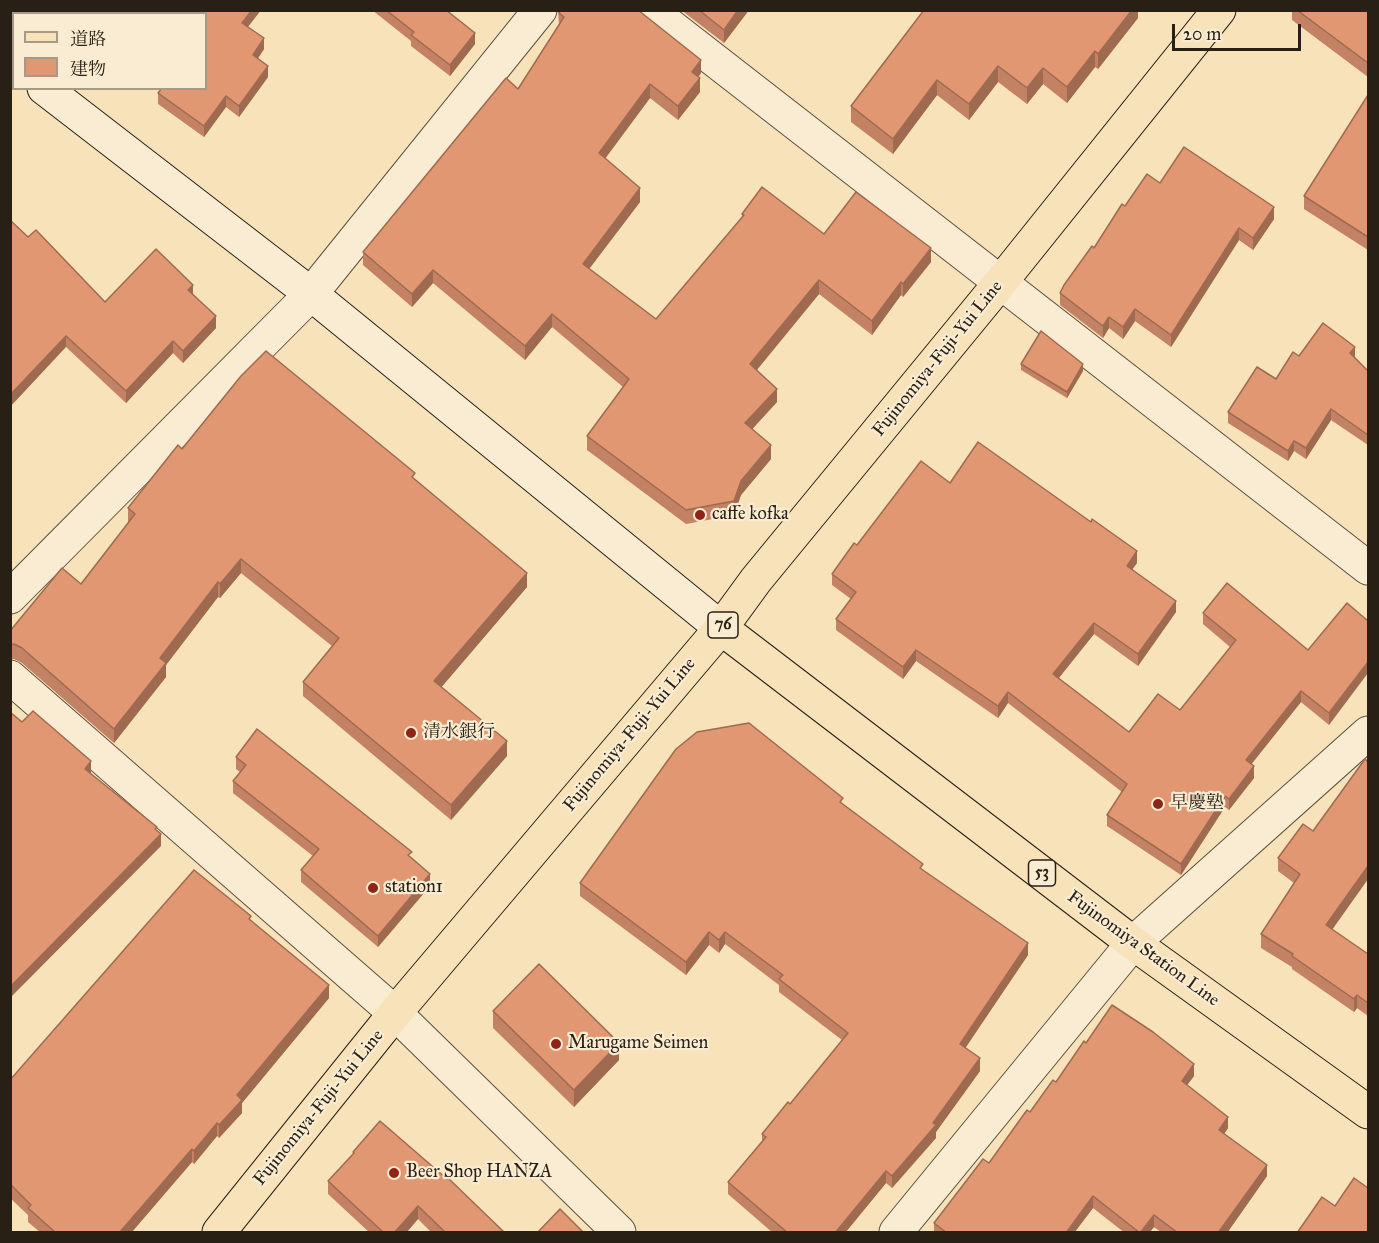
<!DOCTYPE html>
<html>
<head>
<meta charset="utf-8">
<style>
	body { margin:0 }
	#map { position:relative; width:1379px; height:1243px; overflow:hidden; background:#f7e2ba; font-family:"IM FELL Great Primer","Noto Serif JP",serif }
	canvas { display:block }
	.frame { position:absolute; inset:0; border:12px solid #282015; pointer-events:none }
	.legend { position:absolute; left:12px; top:12px; width:195px; height:78px; box-sizing:border-box; background:#faecd2; border:2px solid #a69a86; margin:0; padding:8px 10px; list-style:none; font-size:18px; color:#282015 }
	.legend li { display:flex; align-items:center; gap:12px; height:30px }
	.legend b { width:30px; border:2px solid #a69a86 }
	.scale { position:absolute; left:1172px; top:24px; width:129px; height:27px; box-sizing:border-box; border:3px solid #282015; border-top:0; padding-left:8px; font-size:18px; line-height:21px; white-space:nowrap; color:#282015; -webkit-text-stroke:4px #faecd2; paint-order:stroke }
</style>
</head>
<body>
<div id="map">
<canvas width="1379" height="1243"></canvas>
<div class="frame"></div>
<ul class="legend">
<li><b style="height:8px;background:#f7e2ba"></b>道路</li>
<li><b style="height:16px;background:#e29773"></b>建物</li>
</ul>
<div class="scale">20 m</div>
</div>
<script>
const g = document.querySelector('canvas').getContext('2d');
g.lineJoin = 'round';
const poly = rows => new Path2D(rows.map(r => 'M' + r).join(''));
function strokePath(path, color, width, dash) { g.strokeStyle = color; g.lineWidth = width; g.lineCap = dash ? 'butt' : 'round'; g.setLineDash(dash || []); g.stroke(path); }
function fill(path, color) { g.fillStyle = color; g.fill(path, 'evenodd'); }
function drawText(font, color, halo, rows, align = 'center') {
  g.font = font + ' "IM FELL Great Primer","Noto Serif JP",serif'; g.lineWidth = 4.5; g.setLineDash([]); g.textBaseline = 'middle'; g.strokeStyle = halo; g.fillStyle = color; for (const [text, x, y, turn = 0] of rows) {
    g.save(); g.translate(x, y); g.rotate((+turn || 0) * Math.PI / 180); g.textAlign = isNaN(turn) ? turn : align; if (halo) g.strokeText(text, 0, 0); g.fillText(text, 0, 0); g.restore();
  }
}
const street = poly([
	[650,10,1368,568],
	[53,14,55,10],
	[10,597,311,294,540,10],
	[10,677,395,1013,619,1232],
	[896,1232,1133,943,1368,733]
]);
const secondary = poly([
	[10,63,14,65],
	[44,88,311,294,721,628]
]);
const primary = poly([
	[721,628,1133,943,1368,1112],
	[219,1232,395,1013,721,628,756,580,1000,283,1219,10]
]);
const wall = poly([
	[155,10,261,10,248,27,264,49,258,58,268,77,239,117,226,107,204,137,158,104,158,93,206,88,206,14,159,14],
	[372,10,446,10,475,44,450,76,411,46,411,41],
	[558,10,638,10,701,73,698,77,700,92,678,120,650,98,605,158,640,202,589,269,656,319,742,217,742,214,824,234,931,262,903,297,901,295,872,335,819,294,757,370,777,402,752,429,771,459,741,495,734,515,686,524,587,450,587,436,623,387,552,327,525,360,433,283,412,307,363,265,363,252,518,89,559,25],
	[681,10,749,10,724,43],
	[1138,10,1138,18,1098,69,1095,67,1067,103,1043,84,1027,104,998,82,969,120,937,95,893,154,851,122,851,106],
	[1292,10,1368,10,1368,77,1292,20],
	[1368,95,1368,250,1304,209,1304,196],
	[1125,206,1274,219,1253,250,1239,240,1171,347,1135,321,1123,339,1109,328,1103,338,1060,305,1060,293],
	[28,237,105,302,193,294,216,328,183,363,173,353,126,403,66,347],
	[1299,356,1355,357,1368,371,1368,445,1331,420,1306,459,1294,451,1288,461,1228,423,1228,412,1276,379],
	[1021,364,1083,371,1067,398,1021,370],
	[182,449,415,479,527,587,441,687,507,756,451,820,303,696,303,682,332,646,241,573,220,598,218,597,166,665,166,677,114,743,22,663,14,659,10,659,10,631,81,584,128,523,128,508],
	[950,483,1137,563,1132,569,1176,612,1138,666,1094,634,1059,678,1129,732,1180,710,1230,647,1203,624,1203,613,1308,650,1347,603,1329,725,1301,702,1251,764,1254,778,1229,810,1225,807,1181,875,1107,826,1107,815,1122,792,1008,703,998,718,916,661,903,679,836,630,836,619,851,599,832,585,832,574,857,545],
	[236,757,412,858,430,886,378,947,301,882,301,870,313,856,233,793,233,781,240,772,236,769],
	[843,804,923,871,1028,955,965,1048,980,1071,936,1132,936,1138,892,1188,886,1183,845,1233,773,1233,728,1194,728,1182,762,1141,762,1134,790,1104,842,1040,779,992,779,985,725,944,719,953,709,945,686,975,580,896,580,883],
	[1278,858,1368,879,1332,930,1368,954,1368,1016,1357,1008,1354,1012,1292,969,1292,967,1261,948,1261,934,1294,883,1278,871],
	[251,921,329,998,242,1103,242,1113,219,1138,217,1136,194,1164,192,1162,131,1233,41,1233,28,1222,28,1215,10,1198,10,1080],
	[493,1011,619,1060,574,1107,493,1028],
	[1086,1043,1194,1076,1187,1085,1228,1128,1224,1134,1267,1176,1227,1233,1162,1233,1154,1227,1149,1233,1125,1233,1093,1208,1074,1233,934,1233,934,1223,989,1163,1030,1112,1056,1082],
	[353,1152,505,1233,432,1233,418,1219,406,1233,370,1233,328,1194,328,1181,353,1155]
]);
const shadedWall = poly([
	[252,10,261,10,242,34,242,23],
	[738,10,749,10,724,43,724,30],
	[1132,10,1138,10,1138,18,1098,69,1098,54],
	[475,33,475,44,450,76,450,65],
	[264,38,264,49,253,66,253,55],
	[1095,51,1095,67,1067,103,1067,87],
	[701,60,701,73,692,85,692,72],
	[268,66,268,77,239,117,239,106],
	[998,66,998,82,969,120,969,104],
	[1043,68,1043,84,1027,104,1027,88],
	[700,78,700,92,678,120,678,106],
	[937,80,937,95,893,154,893,139],
	[650,84,650,98,599,167,599,153],
	[226,96,226,107,204,137,204,126],
	[640,188,640,202,583,277,583,264],
	[1274,207,1274,219,1253,250,1253,238],
	[1239,228,1239,240,1171,347,1171,335],
	[931,248,931,262,903,297,903,284],
	[433,270,433,283,412,307,412,294],
	[819,280,819,294,750,378,750,364],
	[901,282,901,295,872,335,872,321],
	[193,285,193,297,188,290],
	[1135,309,1135,321,1123,339,1123,327],
	[552,314,552,327,525,360,525,346],
	[216,316,216,328,183,363,183,351],
	[1109,317,1109,328,1103,338,1103,326],
	[66,336,66,347,10,407,10,395],
	[173,341,173,353,126,403,126,391],
	[1355,347,1355,357,1350,363,1350,353],
	[1083,364,1083,371,1067,398,1067,392],
	[777,389,777,402,745,437,745,423],
	[1331,409,1331,420,1306,459,1306,448],
	[1294,441,1294,451,1288,461,1288,451],
	[771,445,771,459,741,495,734,515,734,501,741,481],
	[1137,551,1137,563,1127,577,1127,566],
	[241,559,241,573,220,598,220,584],
	[527,573,527,587,434,696,434,681],
	[218,582,218,597,166,665,166,677,114,743,114,729,160,658],
	[1176,601,1176,612,1138,666,1138,654],
	[1094,623,1094,634,1053,685,1053,674],
	[916,650,916,661,903,679,903,667],
	[1368,662,1368,673,1329,725,1329,713],
	[1301,691,1301,702,1246,771,1246,760],
	[1008,692,1008,703,998,718,998,706],
	[507,741,507,756,451,820,451,805],
	[91,761,91,773,85,781,85,769],
	[1254,766,1254,778,1229,810,1229,799],
	[1225,796,1225,807,1181,875,1181,864],
	[161,834,161,846,10,998,10,987],
	[1368,866,1368,879,1326,938,1326,925],
	[430,874,430,886,378,947,378,936],
	[709,932,709,945,686,975,686,962],
	[725,932,725,944,719,953,719,940],
	[1028,943,1028,955,960,1056,960,1044],
	[329,985,329,998,242,1103,242,1113,219,1138,219,1125,237,1095],
	[1357,995,1357,1008,1354,1012,1354,999],
	[619,1043,619,1060,574,1107,574,1090],
	[980,1058,980,1071,936,1132,936,1138,892,1188,892,1176,933,1123],
	[1194,1064,1194,1076,1182,1092,1182,1081],
	[1228,1117,1228,1128,1219,1141,1219,1130],
	[217,1123,217,1136,194,1164,194,1151],
	[192,1149,192,1162,131,1233,119,1233],
	[1267,1165,1267,1176,1227,1233,1218,1233],
	[886,1171,886,1183,845,1233,835,1233],
	[1093,1196,1093,1208,1074,1233,1066,1233],
	[418,1206,418,1219,406,1233,394,1233],
	[1154,1215,1154,1227,1149,1233,1141,1233]
]);
const building = poly([
	[169,10,252,10,242,23,264,38,253,55,268,66,239,106,226,96,204,126,158,93,162,88,206,88,206,14,173,14,169,10],
	[386,10,446,10,475,33,450,65,411,35,414,32,386,10],
	[561,10,638,10,701,60,692,72,700,78,678,106,650,84,599,153,640,188,583,264,656,319,744,215,742,214,762,187,824,234,856,192,931,248,903,284,901,282,872,321,819,280,750,364,777,389,745,423,771,445,741,481,734,501,686,510,587,436,629,379,552,314,525,346,433,270,412,294,363,252,506,78,518,89,564,17,559,13,561,10],
	[699,10,738,10,724,30,699,10],
	[924,10,1132,10,1098,54,1095,51,1067,87,1043,68,1027,88,998,66,969,104,937,80,893,139,851,106,924,10],
	[1297,10,1368,10,1368,63,1297,10],
	[1368,95,1368,237,1304,196,1368,95],
	[1184,147,1274,207,1253,238,1239,228,1171,335,1135,309,1123,327,1109,317,1103,326,1060,293,1064,285,1092,246,1094,248,1122,204,1125,206,1147,174,1160,183,1184,147],
	[10,220,28,237,36,230,105,302,156,249,193,285,188,290,216,316,183,351,173,341,126,391,66,336,10,395,10,220],
	[1323,323,1355,347,1350,353,1368,371,1368,435,1331,409,1306,448,1294,441,1288,451,1228,412,1257,367,1276,379,1293,352,1299,356,1323,323],
	[1041,331,1083,364,1067,392,1021,364,1041,331],
	[266,351,415,473,412,477,527,573,434,681,507,741,451,805,303,682,339,638,241,559,220,584,218,582,160,658,166,663,114,729,22,648,14,644,10,645,10,631,62,568,81,584,135,514,128,508,178,445,182,449,241,376,266,351],
	[978,442,1091,522,1092,519,1137,551,1127,566,1176,601,1138,654,1094,623,1053,674,1129,732,1158,694,1180,710,1236,640,1203,613,1227,583,1308,650,1347,603,1368,621,1368,662,1329,713,1301,691,1246,760,1254,766,1229,799,1225,796,1181,864,1107,815,1127,784,1008,692,998,706,916,650,903,667,836,619,856,592,832,574,854,543,857,545,921,461,950,483,978,442],
	[33,711,91,761,85,769,157,827,155,829,161,834,10,987,10,712,22,722,33,711],
	[749,723,843,798,840,802,923,864,920,868,1028,943,960,1044,980,1058,933,1123,936,1125,892,1176,886,1171,835,1233,788,1233,728,1182,766,1137,762,1134,788,1102,790,1104,848,1033,779,979,783,975,725,932,719,940,709,932,686,962,580,883,676,749,697,732,749,723],
	[257,729,412,852,408,855,430,874,378,936,301,870,319,849,233,781,246,765,236,757,257,729],
	[1365,759,1368,762,1368,866,1326,925,1368,954,1368,1003,1357,995,1354,999,1292,956,1293,954,1261,934,1300,874,1278,858,1303,824,1313,831,1365,759],
	[194,870,251,916,249,919,329,985,237,1095,242,1100,219,1125,217,1123,194,1151,192,1149,119,1233,56,1233,28,1208,31,1205,10,1184,10,1080,194,870],
	[539,964,619,1043,574,1090,493,1011,539,964],
	[1112,1005,1153,1032,1194,1064,1182,1081,1228,1117,1219,1130,1267,1165,1218,1233,1178,1233,1154,1215,1140,1233,1093,1196,1066,1233,947,1233,934,1223,983,1159,989,1163,1027,1110,1030,1112,1053,1080,1056,1082,1084,1041,1086,1043,1112,1005],
	[380,1121,447,1179,448,1178,505,1233,446,1233,418,1206,394,1233,384,1233,328,1181,354,1153,353,1152,380,1121],
	[1354,1178,1368,1188,1368,1233,1297,1233,1322,1197,1335,1206,1354,1178],
	[560,1209,584,1233,537,1233,560,1209]
]);
const markers = [
	[700,515,6,"#8f2418"],
	[411,733,6,"#8f2418"],
	[1158,804,6,"#8f2418"],
	[373,888,6,"#8f2418"],
	[556,1044,6,"#8f2418"],
	[394,1173,6,"#8f2418"]
];
const shields = [
	[723,625,30],
	[1042,873,27]
];
const shieldNames = [
	["76",723,625],
	["53",1042,873]
];
const streetNames = [
	["Fujinomiya-Fuji-Yui Line",938,359,-51],
	["Fujinomiya-Fuji-Yui Line",630,735,-50],
	["Fujinomiya Station Line",1143,949,36],
	["Fujinomiya-Fuji-Yui Line",319,1108,-51]
];
const poiNames = [
	["caffe kofka",712,515],
	["清水銀行",423,733],
	["早慶塾",1170,804],
	["station1",385,888],
	["Marugame Seimen",568,1044],
	["Beer Shop HANZA",406,1173]
];
strokePath(street, '#5c503e', 35);
strokePath(secondary, '#282015', 35);
strokePath(primary, '#282015', 35);
strokePath(street, '#faecd2', 33);
strokePath(secondary, '#faecd2', 33);
strokePath(primary, '#f7e2ba', 33);
fill(wall, '#c28263');
fill(shadedWall, '#9e6a50');
fill(building, '#e29773');
strokePath(building, '#9e6a50', 1.5);
for (const [x, y, r, color] of markers) { const dot = new Path2D(); dot.arc(x, y, r, 0, 2 * Math.PI); g.fillStyle = color; g.fill(dot); strokePath(dot, '#faecd2', 2); }
for (const [x, y, w] of shields) { const box = new Path2D(); box.roundRect(x - w / 2, y - 13, w, 26, 4.5); g.fillStyle = '#faecd2'; g.fill(box); strokePath(box, '#282015', 1.5); }
drawText('bold 16px', '#282015', null, shieldNames);
drawText('18px', '#282015', '#faecd2', streetNames);
drawText('18px', '#282015', '#faecd2', poiNames, 'left');
</script>
</body>
</html>
